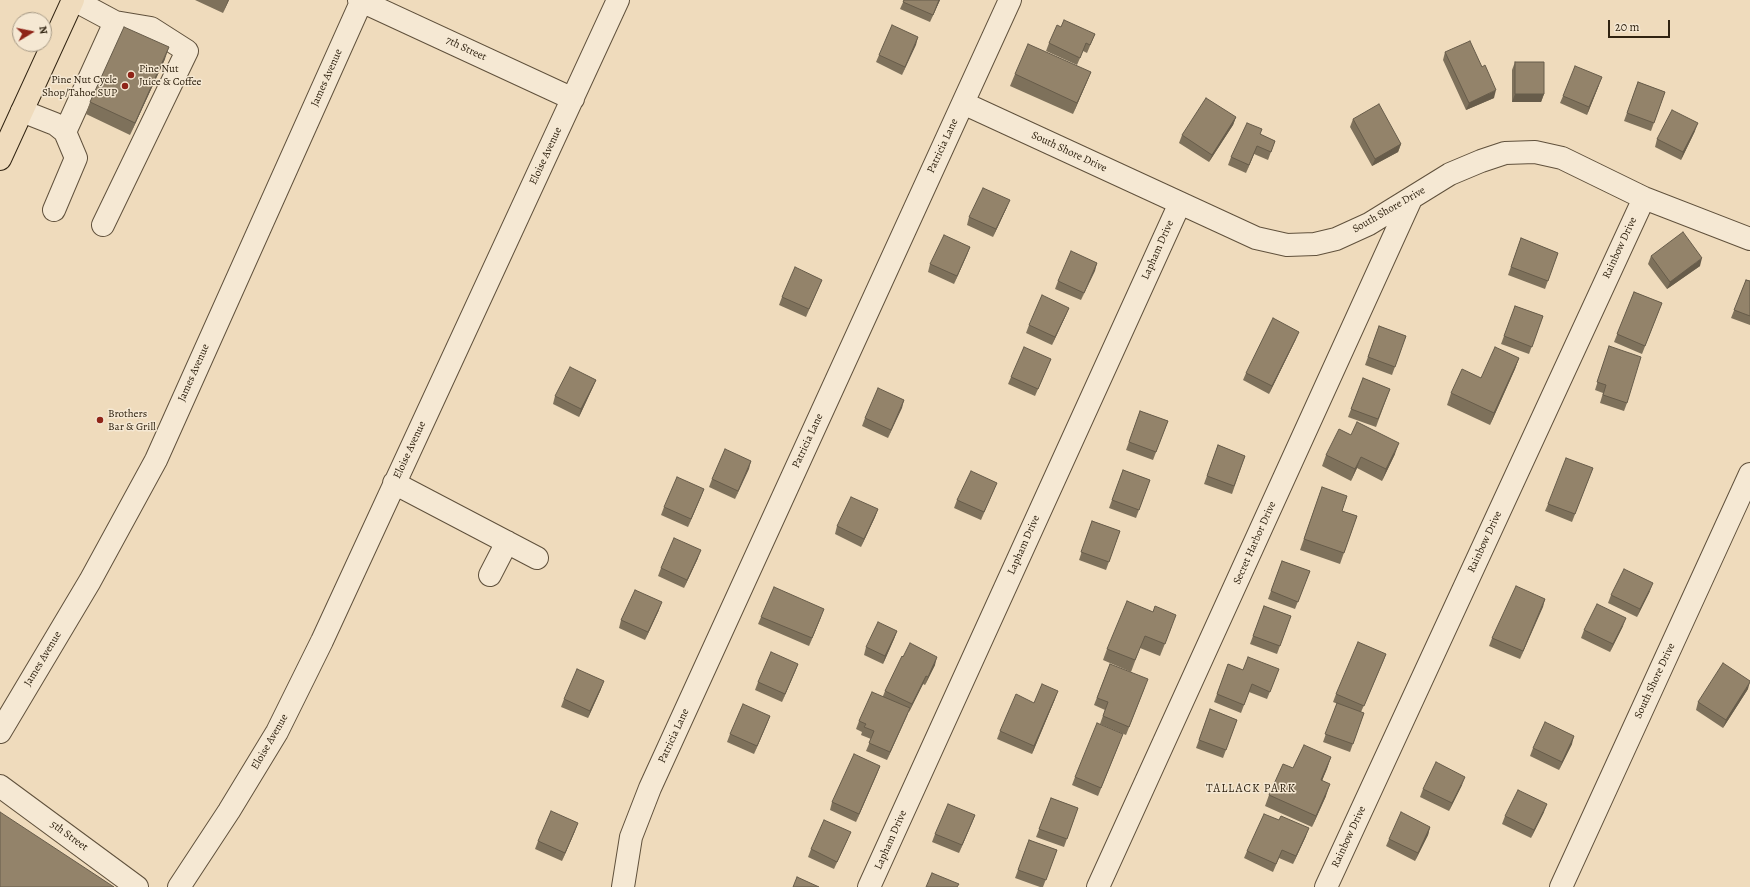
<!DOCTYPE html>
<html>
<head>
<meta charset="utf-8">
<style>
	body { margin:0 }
	#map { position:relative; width:1750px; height:887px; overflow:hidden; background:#efdbbc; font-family:Alegreya,serif }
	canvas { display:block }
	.north { position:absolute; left:12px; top:12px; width:40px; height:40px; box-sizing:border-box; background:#f5e8d3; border:1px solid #a69985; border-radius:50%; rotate:80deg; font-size:11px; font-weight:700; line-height:16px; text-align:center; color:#302311 }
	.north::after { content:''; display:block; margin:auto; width:14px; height:18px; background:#8f2418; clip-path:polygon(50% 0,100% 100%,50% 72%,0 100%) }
	.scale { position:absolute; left:1608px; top:20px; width:62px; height:18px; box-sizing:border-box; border:2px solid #302311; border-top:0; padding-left:5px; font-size:12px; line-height:14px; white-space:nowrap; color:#302311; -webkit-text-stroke:3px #f5e8d3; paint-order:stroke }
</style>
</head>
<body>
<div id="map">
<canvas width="1750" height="887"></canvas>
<div class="north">N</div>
<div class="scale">20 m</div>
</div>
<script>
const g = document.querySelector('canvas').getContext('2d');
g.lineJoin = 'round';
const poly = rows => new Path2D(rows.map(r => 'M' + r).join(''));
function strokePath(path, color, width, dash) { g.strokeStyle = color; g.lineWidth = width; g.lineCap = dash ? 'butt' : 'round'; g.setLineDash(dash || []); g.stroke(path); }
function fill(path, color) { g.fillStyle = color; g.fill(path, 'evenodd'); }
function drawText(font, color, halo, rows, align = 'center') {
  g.font = font + ' Alegreya,serif'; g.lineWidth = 3; g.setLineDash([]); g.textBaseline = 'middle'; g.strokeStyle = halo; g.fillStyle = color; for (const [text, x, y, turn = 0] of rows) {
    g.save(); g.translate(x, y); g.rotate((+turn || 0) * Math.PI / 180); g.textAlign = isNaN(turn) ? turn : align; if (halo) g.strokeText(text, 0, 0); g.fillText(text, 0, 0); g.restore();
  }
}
const minor = poly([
	[74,0,115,22,151,28,187,51,103,225],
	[359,0,573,99],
	[963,103,1256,238,1287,245,1315,244,1336,239,1369,224,1450,174,1481,161,1505,153,1535,152,1562,158,1644,198,1750,239],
	[22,111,55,124,65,132,76,158,54,210],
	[65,132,115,22],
	[394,483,537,558],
	[490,575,507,542],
	[0,732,90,581,156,460,362,0],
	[0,786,137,887],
	[179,887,229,811,277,732,322,641,618,0],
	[623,887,631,837,650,788,1010,0],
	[869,887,1180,203],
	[1098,887,1411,199],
	[1326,887,1644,198],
	[1561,887,1750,474]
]);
const major = poly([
	[0,159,73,0]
]);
const wall = poly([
	[195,0,229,0,223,13],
	[904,0,940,0,930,22,900,9],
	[1061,27,1095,34,1087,53,1083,51,1077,65,1046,51,1049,43],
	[918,37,902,75,876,62,879,55],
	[1445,52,1494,98,1466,110,1443,60],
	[165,59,130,135,86,114,90,102],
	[1515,62,1544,94,1541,102,1512,102,1512,70],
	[1091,72,1086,84,1073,114,1010,86,1015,74],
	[1638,82,1665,92,1651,131,1624,121],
	[1599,85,1587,115,1560,103,1563,96],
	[1236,117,1233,125,1209,162,1179,143,1182,135],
	[1353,119,1401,144,1398,152,1372,166,1350,127],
	[1695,131,1681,160,1655,147,1657,139],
	[1260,134,1275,141,1268,160,1254,154,1246,173,1228,165,1231,157],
	[1007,207,993,237,967,225,969,217],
	[1521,238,1558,253,1545,289,1508,275],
	[970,247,954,284,928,272,930,264],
	[1651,256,1700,266,1667,289,1648,264],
	[1097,263,1081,300,1055,289,1058,281],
	[822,280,806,317,779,305,782,297],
	[1746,280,1750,281,1750,325,1731,318],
	[1634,292,1662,303,1642,354,1614,342],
	[1515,306,1543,316,1529,354,1501,344],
	[1069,308,1066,315,1052,345,1026,333,1029,325],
	[1379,326,1406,336,1392,375,1365,365],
	[1296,339,1269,394,1243,380,1246,373],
	[1609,346,1627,403,1624,411,1600,403,1603,393,1595,390],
	[1519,358,1515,369,1490,425,1447,405,1451,393],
	[1051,359,1035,396,1008,384,1011,377],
	[1363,378,1390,389,1376,427,1348,417],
	[596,380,593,387,579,417,553,404,555,396],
	[904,400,888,438,862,426,865,418],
	[1140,411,1168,421,1153,460,1126,450],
	[1351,435,1395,454,1382,481,1357,468,1351,481,1322,466,1326,455],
	[1218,445,1245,456,1232,494,1204,484],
	[751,461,735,499,709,487,712,479],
	[1593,468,1572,522,1545,511,1548,504],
	[1123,470,1150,480,1136,518,1109,508],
	[1322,487,1342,511,1357,516,1340,564,1300,550],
	[704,489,688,527,661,515,664,507],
	[994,490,981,520,954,508,957,500],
	[878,509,875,517,861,547,835,534,837,526],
	[1092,521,1120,531,1106,570,1079,560],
	[698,558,684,588,658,576,661,568],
	[1282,561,1310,571,1295,609,1268,599],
	[1650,591,1637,617,1608,603,1611,595],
	[1545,599,1520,659,1489,646,1492,638],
	[1264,606,1291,616,1277,654,1250,644],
	[659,610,645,640,619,628,621,620],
	[761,617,821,617,809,646,758,624],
	[1172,626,1160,656,1140,648,1131,672,1103,660,1107,649],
	[1623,626,1610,652,1581,638,1584,630],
	[897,631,894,639,883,664,864,655,866,647],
	[1386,654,1361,712,1364,713,1350,752,1323,742,1337,703,1338,704,1333,702,1336,694],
	[903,657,935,665,925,685,923,684,909,712,908,711,887,760,866,751,871,739,861,735,862,732,856,729,859,721,883,696,885,691],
	[798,664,782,702,755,690,758,682],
	[1110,664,1145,687,1126,735,1100,724,1105,710,1094,705],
	[1228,664,1243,670,1279,669,1267,699,1249,692,1241,713,1214,702],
	[601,689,588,718,561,707,564,699],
	[1748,689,1723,728,1696,710,1698,702],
	[1055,699,1032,754,997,739,1000,731,1034,703],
	[1210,709,1237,720,1223,758,1196,748],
	[770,716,754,754,727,742,730,734],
	[1120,742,1098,796,1072,785,1075,777],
	[1572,744,1559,770,1530,756,1533,748],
	[1331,757,1322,781,1326,796,1312,827,1265,806,1269,795,1293,768],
	[880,766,856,822,830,810,832,802],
	[1462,785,1449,811,1420,797,1423,789],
	[1051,798,1078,808,1064,847,1036,837],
	[1544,812,1531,838,1502,824,1505,816],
	[975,815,959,853,932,842,935,834],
	[1430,827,1428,835,1415,861,1386,846,1389,839],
	[575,831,562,861,535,849,538,841],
	[1306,836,1293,864,1279,858,1273,872,1244,858,1247,851],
	[848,839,834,869,808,857,811,849],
	[1029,840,1057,850,1043,887,1040,887,1015,878]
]);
const shadedWall = poly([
	[228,0,229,0,223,13],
	[939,0,940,0,930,22,933,15],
	[918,37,916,45,902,75,905,67],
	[169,47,165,59,130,135,135,123],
	[1091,72,1086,84,1073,114,1077,103],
	[1602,77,1599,85,1587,115,1589,107],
	[1496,90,1494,98,1466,110,1469,103],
	[1515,94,1544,94,1541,102,1512,102],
	[1236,117,1233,125,1209,162,1212,155],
	[1698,123,1695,131,1681,160,1683,152],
	[1401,144,1398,152,1372,166,1375,159],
	[1257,146,1254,154,1246,173,1249,165],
	[1010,200,1007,207,993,237,996,229],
	[970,247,967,255,954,284,957,276],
	[1702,258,1700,266,1667,289,1670,282],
	[1097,263,1095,271,1081,300,1084,293],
	[1069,308,1066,315,1052,345,1055,337],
	[1299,332,1296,339,1269,394,1272,386],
	[1519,358,1515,369,1490,425,1494,413],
	[596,380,593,387,579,417,581,409],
	[904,400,902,408,888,438,891,430],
	[1399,443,1395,454,1382,481,1386,469],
	[1361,457,1357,468,1351,481,1355,469],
	[751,461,749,469,735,499,738,491],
	[704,489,701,497,688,527,691,519],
	[878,509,875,517,861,547,864,539],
	[701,550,698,558,684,588,687,580],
	[1653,583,1650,591,1637,617,1640,609],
	[1545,599,1543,607,1520,659,1523,651],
	[662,602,659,610,645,640,648,632],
	[824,609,821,617,809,646,812,638],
	[1626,618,1623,626,1610,652,1613,644],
	[897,631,894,639,883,664,885,656],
	[1386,654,1383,662,1361,713,1364,706],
	[937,657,935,665,925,685,928,677],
	[798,664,795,672,782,702,785,694],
	[926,676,923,684,909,712,912,704],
	[604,681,601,689,588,718,590,711],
	[1750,682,1748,689,1723,728,1726,720],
	[1058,691,1055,699,1032,754,1034,746],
	[910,708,907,716,887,760,890,752],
	[770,716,767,724,754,754,757,746],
	[1574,736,1572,744,1559,770,1562,762],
	[1331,757,1327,769,1317,792,1321,780],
	[880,766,877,774,856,822,859,814],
	[1465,777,1462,785,1449,811,1452,803],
	[1330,784,1326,796,1312,827,1316,816],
	[1547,804,1544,812,1531,838,1534,830],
	[975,815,972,823,959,853,962,845],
	[578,823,575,831,562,861,565,853],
	[1430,827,1428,835,1415,861,1418,853],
	[1309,828,1306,836,1293,864,1296,856]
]);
const building = poly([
	[904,0,939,0,933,15,903,2,904,0],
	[1064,20,1095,34,1090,45,1086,43,1080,58,1049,43,1057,25,1061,27,1064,20],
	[892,25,918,37,905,67,879,55,892,25],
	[124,27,169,47,135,123,90,102,124,27],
	[1470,41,1482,67,1485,65,1496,90,1469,103,1445,52,1470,41],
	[1028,44,1091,72,1077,103,1015,74,1028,44],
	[1515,62,1544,62,1544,94,1515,94,1515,62],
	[1575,66,1602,77,1589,107,1563,96,1575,66],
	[1638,82,1665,92,1654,123,1627,113,1638,82],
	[1206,98,1236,117,1212,155,1182,135,1206,98],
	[1379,104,1401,144,1375,159,1353,119,1379,104],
	[1672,110,1698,123,1683,152,1657,139,1672,110],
	[1247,123,1262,129,1260,134,1275,141,1271,152,1257,146,1249,165,1231,157,1247,123],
	[983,188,1010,200,996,229,969,217,983,188],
	[1683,232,1702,258,1670,282,1651,256,1683,232],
	[944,235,970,247,957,276,930,264,944,235],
	[1521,238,1558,253,1548,281,1511,267,1521,238],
	[1071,251,1097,263,1084,293,1058,281,1071,251],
	[795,267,822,280,809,309,782,297,795,267],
	[1746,280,1750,281,1750,316,1734,310,1746,280],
	[1634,292,1662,303,1645,346,1617,334,1634,292],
	[1042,295,1069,308,1055,337,1029,325,1042,295],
	[1515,306,1543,316,1532,347,1504,336,1515,306],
	[1273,318,1299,332,1272,386,1246,373,1273,318],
	[1379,326,1406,336,1395,367,1368,357,1379,326],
	[1609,346,1641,357,1627,403,1603,395,1606,385,1597,382,1609,346],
	[1024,347,1051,359,1038,389,1011,377,1024,347],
	[1495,347,1519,358,1494,413,1451,393,1462,369,1481,378,1495,347],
	[570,367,596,380,581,409,555,396,570,367],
	[1363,378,1390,389,1378,419,1351,409,1363,378],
	[878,388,904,400,891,430,865,418,878,388],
	[1140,411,1168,421,1156,452,1129,442,1140,411],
	[1357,422,1399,443,1386,469,1361,457,1355,469,1326,455,1339,429,1351,435,1357,422],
	[1218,445,1245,456,1234,486,1207,476,1218,445],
	[725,449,751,461,738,491,712,479,725,449],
	[1566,458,1593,468,1575,514,1548,504,1566,458],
	[1123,470,1150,480,1139,510,1112,500,1123,470],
	[971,471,997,483,984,512,957,500,971,471],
	[677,477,704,489,691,519,664,507,677,477],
	[1322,487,1347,496,1342,511,1357,516,1344,553,1304,539,1322,487],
	[851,497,878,509,864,539,837,526,851,497],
	[1092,521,1120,531,1109,562,1081,552,1092,521],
	[674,538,701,550,687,580,661,568,674,538],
	[1282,561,1310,571,1298,602,1271,591,1282,561],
	[1624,569,1653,583,1640,609,1611,595,1624,569],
	[1516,586,1545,599,1523,651,1492,638,1516,586],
	[774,587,824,609,812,638,761,617,774,587],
	[635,590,662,602,648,632,621,620,635,590],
	[1127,601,1153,612,1155,606,1176,615,1165,644,1145,636,1135,660,1107,649,1127,601],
	[1597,604,1626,618,1613,644,1584,630,1597,604],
	[1264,606,1291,616,1280,646,1253,636,1264,606],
	[878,622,897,631,885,656,866,647,878,622],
	[1358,642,1386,654,1364,706,1336,694,1358,642],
	[910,643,937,657,928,677,926,676,912,704,885,691,902,656,903,657,910,643],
	[771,652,798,664,785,694,758,682,771,652],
	[1248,657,1279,669,1270,692,1252,684,1244,705,1217,694,1228,664,1243,670,1248,657],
	[1723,663,1750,681,1750,682,1726,720,1698,702,1723,663],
	[1110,664,1148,679,1129,727,1103,716,1108,702,1097,698,1110,664],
	[577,669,604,681,590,711,564,699,577,669],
	[1042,684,1058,691,1034,746,1000,731,1016,694,1034,703,1042,684],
	[872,692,910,708,890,752,869,743,874,731,864,727,866,724,859,721,872,692],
	[1337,703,1364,713,1353,744,1325,734,1337,703],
	[743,704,770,716,757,746,730,734,743,704],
	[1210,709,1237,720,1226,750,1199,740,1210,709],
	[1545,722,1574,736,1562,762,1533,748,1545,722],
	[1097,723,1123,734,1101,788,1075,777,1097,723],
	[1304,745,1331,757,1321,780,1330,784,1316,816,1269,795,1283,764,1293,768,1304,745],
	[854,754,880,766,859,814,832,802,854,754],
	[1436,762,1465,777,1452,803,1423,789,1436,762],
	[1518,790,1547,804,1534,830,1505,816,1518,790],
	[1051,798,1078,808,1067,839,1039,829,1051,798],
	[948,804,975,815,962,845,935,834,948,804],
	[551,811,578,823,565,853,538,841,551,811],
	[0,812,114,887,0,887,0,812],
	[1401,812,1430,827,1418,853,1389,839,1401,812],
	[1264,814,1279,820,1281,816,1309,828,1296,856,1282,850,1276,864,1247,851,1264,814],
	[824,820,851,832,837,862,811,849,824,820],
	[1029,840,1057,850,1046,880,1018,870,1029,840],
	[932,873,959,884,957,887,926,887,932,873],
	[797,877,819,887,793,887,797,877]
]);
const markers = [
	[131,75,4,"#8f2418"],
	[125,86,4,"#8f2418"],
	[100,420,4,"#8f2418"]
];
const streetNames = [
	["7th Street",466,49,25],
	["James Avenue",327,78,-66],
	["Patricia Lane",943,146,-65],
	["South Shore Drive",1069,152,25],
	["Eloise Avenue",546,156,-65],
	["South Shore Drive",1389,210,-30],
	["Rainbow Drive",1620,248,-65],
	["Lapham Drive",1158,250,-66],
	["James Avenue",194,373,-66],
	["Patricia Lane",808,441,-65],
	["Eloise Avenue",410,450,-65],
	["Rainbow Drive",1485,542,-65],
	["Secret Harbor Drive",1255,543,-66],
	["Lapham Drive",1024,545,-66],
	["James Avenue",43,659,-59],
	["South Shore Drive",1655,681,-65],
	["Patricia Lane",674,736,-65],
	["Eloise Avenue",270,742,-60],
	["5th Street",69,836,36],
	["Rainbow Drive",1349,837,-65],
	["Lapham Drive",891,840,-66]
];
const poiNames = [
	["Pine Nut",139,69],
	["Juice & Coffee",139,82],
	["Pine Nut Cycle",117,80,"right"],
	["Shop/Tahoe SUP",117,93,"right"],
	["Brothers",108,414],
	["Bar & Grill",108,427]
];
const neighbourhoodNames = [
	["TALLACK PARK",1251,789]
];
strokePath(minor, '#60513c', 24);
strokePath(major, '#302311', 24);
strokePath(minor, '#f5e8d3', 22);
strokePath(major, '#efdbbc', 22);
fill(wall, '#7e715b');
fill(shadedWall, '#675c4a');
fill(building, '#93836a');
strokePath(building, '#675c4a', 1);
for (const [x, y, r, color] of markers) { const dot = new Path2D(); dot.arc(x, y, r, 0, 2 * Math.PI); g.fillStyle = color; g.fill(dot); strokePath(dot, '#f5e8d3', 1.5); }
drawText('11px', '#302311', '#f5e8d3', streetNames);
drawText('11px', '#302311', '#f5e8d3', poiNames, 'left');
g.letterSpacing = '1px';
drawText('12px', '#302311', '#f5e8d3', neighbourhoodNames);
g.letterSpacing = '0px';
</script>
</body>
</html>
